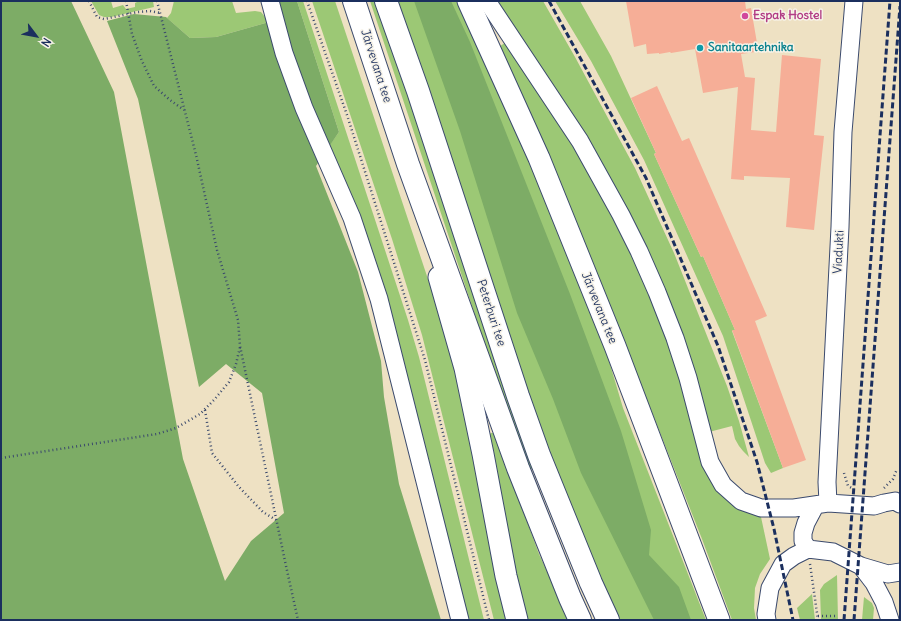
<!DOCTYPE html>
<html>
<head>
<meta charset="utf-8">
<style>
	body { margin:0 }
	#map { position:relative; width:901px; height:621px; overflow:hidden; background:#eee1c3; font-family:Delius,sans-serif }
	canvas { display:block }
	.frame { position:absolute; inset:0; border:2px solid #1b2f5e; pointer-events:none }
	.north { position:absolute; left:16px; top:16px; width:40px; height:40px; -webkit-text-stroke:3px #f7f3e8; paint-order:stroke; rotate:122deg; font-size:11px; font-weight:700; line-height:16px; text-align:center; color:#1b2f5e }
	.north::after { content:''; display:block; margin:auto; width:14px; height:18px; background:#1b2f5e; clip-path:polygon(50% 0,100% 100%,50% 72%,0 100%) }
</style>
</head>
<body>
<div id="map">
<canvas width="901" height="621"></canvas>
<div class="frame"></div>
<div class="north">N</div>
</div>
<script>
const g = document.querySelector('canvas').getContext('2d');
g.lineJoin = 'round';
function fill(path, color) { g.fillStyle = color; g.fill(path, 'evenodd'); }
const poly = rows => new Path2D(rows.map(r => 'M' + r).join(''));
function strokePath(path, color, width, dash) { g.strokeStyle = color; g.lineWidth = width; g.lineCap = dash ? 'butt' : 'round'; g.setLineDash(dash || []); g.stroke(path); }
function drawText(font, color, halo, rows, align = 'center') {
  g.font = font + ' Delius,sans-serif'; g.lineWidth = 3; g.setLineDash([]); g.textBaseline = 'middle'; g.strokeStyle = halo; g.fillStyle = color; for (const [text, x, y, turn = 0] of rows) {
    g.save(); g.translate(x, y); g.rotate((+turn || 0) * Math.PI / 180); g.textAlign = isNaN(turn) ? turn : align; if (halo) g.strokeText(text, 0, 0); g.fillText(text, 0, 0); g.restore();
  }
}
const green = poly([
	[91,1,111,1,113,8,123,5,126,9,135,7,135,3,137,2,153,1,154,7,111,17,104,17,99,15],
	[174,1,232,1,236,13,255,11,261,12,269,22,216,37,190,38,167,18,171,13],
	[297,1,303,1,307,13,408,320,419,357,484,620,464,620,327,149,339,132],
	[312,1,335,1,437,306,450,353,468,425,506,620,494,620,422,335,392,239],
	[370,1,378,1,534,468,528,470,498,384],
	[398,1,457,1,528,155,601,334,623,408,706,620,620,620,579,529,541,430],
	[494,1,543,1,575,57,635,168,674,253,727,386,739,421,749,457,743,451,739,446,735,439,732,426,709,432,682,341],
	[555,1,580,1,611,56,656,153,654,154,701,257,703,256,735,330,732,331,783,468,771,473,765,463,723,336,644,160,591,61],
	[506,42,581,157,630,247,674,354,706,470,713,485,725,498,738,508,752,514,761,517,770,559,760,574,755,588,754,608,756,620,732,620,702,539,587,248,526,103,499,47],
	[491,433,493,433,495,435,539,554,569,620,525,620,515,573,489,435],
	[837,575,838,620,821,620,820,590,824,584],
	[812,594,815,620,800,620,797,608],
	[864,597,872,603,874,608,873,620,862,620]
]);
const forest = poly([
	[1,1,71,1,114,92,183,459,225,581,251,541,284,513,262,393,226,364,199,387,138,99,107,21,134,14,166,17,190,38,216,37,269,22,270,1,297,1,339,132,316,166,358,272,381,361,384,397,399,484,441,620,1,620],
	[414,1,451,1,470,42,570,294,621,431,651,530,649,555,679,587,691,620,654,620,581,473,553,399,517,313,460,131]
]);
const building = poly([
	[626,1,745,1,746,9,751,8,757,43,753,43,755,52,741,54,745,77,755,78,751,130,776,132,782,55,821,59,814,135,824,136,814,230,786,227,790,178,744,176,744,180,731,179,738,87,703,93,695,49,671,53,670,52,659,54,659,53,647,54,646,44,634,47],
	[657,86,682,141,689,138,767,316,755,321,806,460,783,468,732,330,735,330,703,256,701,257,654,154,656,153,631,98]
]);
const path = poly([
	[89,1,97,17,104,19,138,12,150,11,160,13],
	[126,1,132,34,142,61,154,86,170,100,184,110],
	[157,1,196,155,217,250,238,320,240,346,286,566,298,620],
	[307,1,347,115,425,360,489,620],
	[205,410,212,453,239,487,263,512,276,520],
	[1,458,157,434,176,428,200,414,214,400,229,382,236,364,240,347],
	[844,473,848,486,854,489],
	[884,488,893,479,897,469],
	[810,564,818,620],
	[818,616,835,616]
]);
const minor = poly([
	[270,1,284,53,304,108,352,218,379,299,460,620],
	[487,1,580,141,621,215,639,251,657,292,675,338,688,378,710,462,723,485,741,501,761,508,794,508,828,503,874,506,884,503,895,501,900,504],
	[828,503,827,482,840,227,843,132,854,1],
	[808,549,803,541,803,533,806,523,815,506],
	[861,566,874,583,884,602,890,620],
	[767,620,766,614,770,588,783,564,794,556,808,549,833,552,861,566,888,574,900,572]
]);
const major = poly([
	[468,1,539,158,615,346,719,620],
	[439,277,465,368,483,454,506,576,517,620]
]);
const highway = poly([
	[354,1,408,164,518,468,570,598,580,620],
	[386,1,418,91,518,396,539,455,591,583,608,620]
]);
const rail = poly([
	[549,1,646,178,718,346,757,462,774,529,793,620],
	[844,620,890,1],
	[854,620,900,6]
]);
const markers = [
	[745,16,4,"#d1479c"],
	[700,48,4,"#0f9aa8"]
];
const hotelNames = [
	["Espak Hostel",753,16]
];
const cultureNames = [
	["Sanitaartehnika",708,48]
];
const streetNames = [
	["Järvevana tee",376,66,72],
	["Viadukti",839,252,-87],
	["Järvevana tee",599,308,68],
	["Peterburi tee",491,313,72]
];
fill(green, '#9cc875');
fill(forest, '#7dac66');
fill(building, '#f6ae97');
strokePath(minor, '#3b4a6d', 19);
strokePath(major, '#3b4a6d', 23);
strokePath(highway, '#3b4a6d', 24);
strokePath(path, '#3b4a6d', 2.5, [1, 3]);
strokePath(minor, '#fff', 17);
strokePath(major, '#fff', 21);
strokePath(highway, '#fff', 22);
strokePath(rail, '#1b2f5e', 3, [6, 3]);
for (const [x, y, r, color] of markers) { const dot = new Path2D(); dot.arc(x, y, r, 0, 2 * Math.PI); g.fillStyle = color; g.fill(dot); strokePath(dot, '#f7f3e8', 1.5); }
drawText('bold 12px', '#b23c85', '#f7f3e8', hotelNames, 'left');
drawText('bold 12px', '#0d838f', '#f7f3e8', cultureNames, 'left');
drawText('12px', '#1b2f5e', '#f7f3e8', streetNames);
</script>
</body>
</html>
